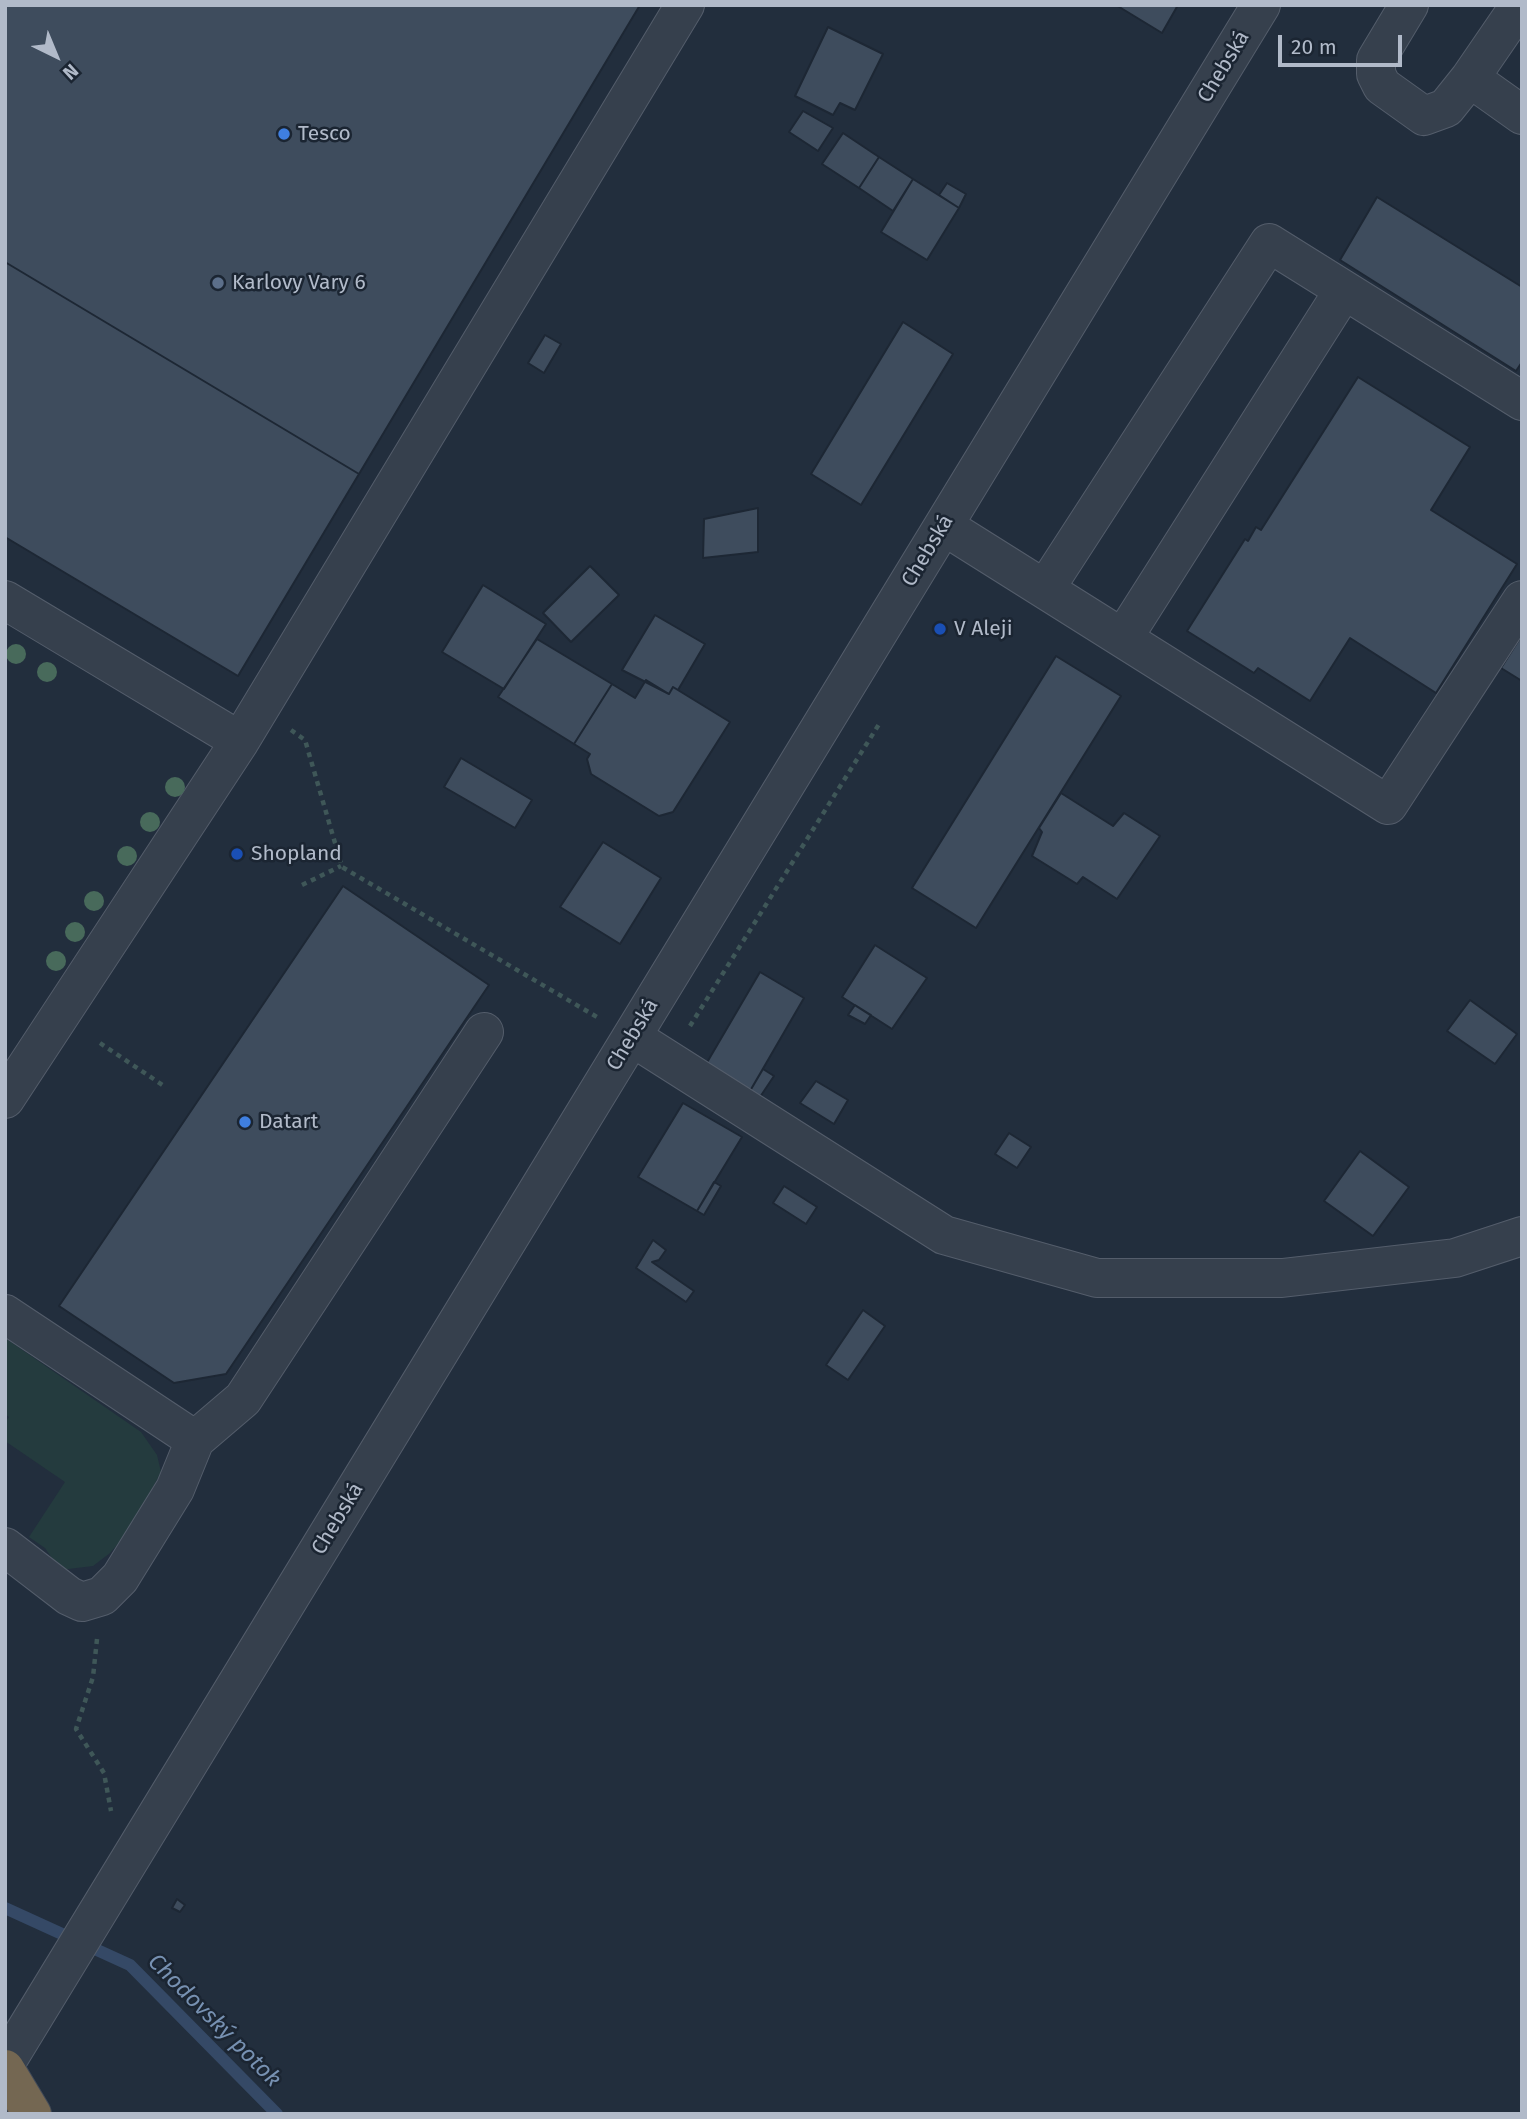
<!DOCTYPE html>
<html>
<head>
<meta charset="utf-8">
<style>
	body { margin:0 }
	#map { position:relative; width:1527px; height:2119px; overflow:hidden; background:#222e3d; font-family:"Fira Sans",sans-serif }
	canvas { display:block }
	.frame { position:absolute; inset:0; border:7px solid #b1bac9; pointer-events:none }
	.north { position:absolute; left:21px; top:21px; width:70px; height:70px; -webkit-text-stroke:5px #1b2532; paint-order:stroke; rotate:137deg; font-size:19px; font-weight:700; line-height:28px; text-align:center; color:#b1bac9 }
	.north::after { content:''; display:block; margin:auto; width:24px; height:32px; background:#b1bac9; clip-path:polygon(50% 0,100% 100%,50% 72%,0 100%) }
	.scale { position:absolute; left:1278px; top:35px; width:124px; height:32px; box-sizing:border-box; border:4px solid #b1bac9; border-top:0; padding-left:9px; font-size:21px; line-height:24px; white-space:nowrap; color:#b1bac9; -webkit-text-stroke:5px #1b2532; paint-order:stroke }
</style>
</head>
<body>
<div id="map">
<canvas width="1527" height="2119"></canvas>
<div class="frame"></div>
<div class="north">N</div>
<div class="scale">20 m</div>
</div>
<script>
const g = document.querySelector('canvas').getContext('2d');
g.lineJoin = 'round';
function fill(path, color) { g.fillStyle = color; g.fill(path, 'evenodd'); }
const poly = rows => new Path2D(rows.map(r => 'M' + r).join(''));
function strokePath(path, color, width, dash) { g.strokeStyle = color; g.lineWidth = width; g.lineCap = dash ? 'butt' : 'round'; g.setLineDash(dash || []); g.stroke(path); }
function drawText(font, color, halo, rows, align = 'center') {
  g.font = font + ' "Fira Sans",sans-serif'; g.lineWidth = 5; g.setLineDash([]); g.textBaseline = 'middle'; g.strokeStyle = halo; g.fillStyle = color; for (const [text, x, y, turn = 0] of rows) {
    g.save(); g.translate(x, y); g.rotate((+turn || 0) * Math.PI / 180); g.textAlign = isNaN(turn) ? turn : align; if (halo) g.strokeText(text, 0, 0); g.fillText(text, 0, 0); g.restore();
  }
}
const green = poly([
	[5,1338,141,1432,157,1455,161,1472,130,1530,110,1553,93,1566,60,1570,45,1548,29,1537,65,1482,5,1441,5,1422,9,1417,5,1414]
]);
const stream = poly([
	[5,1908,130,1965,277,2114]
]);
const building = poly([
	[5,5,640,5,359,474,5,262,5,5],
	[1116,5,1178,5,1162,33,1116,5],
	[828,27,883,54,855,110,840,103,833,115,795,96,828,27],
	[803,111,833,128,818,151,789,132,803,111],
	[843,133,879,157,859,188,822,164,843,133],
	[879,157,913,179,893,211,859,188,879,157],
	[913,179,959,208,927,260,881,232,913,179],
	[947,183,966,194,959,208,939,195,947,183],
	[1377,197,1522,287,1522,362,1516,371,1340,260,1377,197],
	[5,262,359,474,238,676,5,537,5,262],
	[903,322,953,354,861,505,811,474,903,322],
	[545,335,561,344,544,373,528,363,545,335],
	[1358,377,1470,447,1431,510,1517,564,1436,693,1350,638,1310,701,1258,668,1254,673,1187,631,1245,539,1248,541,1256,527,1261,530,1358,377],
	[758,508,758,552,703,558,704,519,758,508],
	[590,566,619,595,571,642,543,613,590,566],
	[483,585,546,624,504,689,442,652,483,585],
	[655,615,705,644,678,690,673,687,669,694,622,670,655,615],
	[1522,635,1522,681,1501,668,1522,635],
	[537,639,612,684,574,744,498,697,537,639],
	[1056,656,1121,696,976,928,912,888,1056,656],
	[646,680,669,694,673,687,730,722,673,812,659,816,591,774,587,759,590,754,574,744,612,684,635,698,646,680],
	[461,758,532,800,515,828,444,787,461,758],
	[1061,793,1113,826,1124,813,1160,836,1117,899,1083,877,1077,884,1032,856,1042,832,1039,828,1061,793],
	[603,842,661,878,620,944,560,907,603,842],
	[343,886,489,985,226,1374,174,1383,59,1306,343,886],
	[875,945,927,978,892,1029,842,997,875,945],
	[760,972,804,998,750,1091,702,1071,760,972],
	[1470,1000,1517,1034,1495,1064,1447,1031,1470,1000],
	[855,1005,871,1015,865,1024,848,1015,855,1005],
	[763,1069,774,1076,760,1097,750,1091,763,1069],
	[816,1081,848,1100,834,1124,800,1103,816,1081],
	[683,1103,742,1137,697,1211,638,1177,683,1103],
	[1009,1133,1031,1147,1017,1168,995,1154,1009,1133],
	[1360,1151,1409,1187,1373,1236,1324,1201,1360,1151],
	[714,1182,721,1186,704,1215,697,1211,714,1182],
	[784,1186,817,1207,806,1224,773,1203,784,1186],
	[653,1240,666,1250,659,1260,652,1262,694,1291,686,1302,636,1268,653,1240],
	[863,1310,885,1326,848,1380,826,1365,863,1310],
	[177,1899,185,1905,180,1912,172,1908,177,1899]
]);
const path = poly([
	[291,730,305,740,342,867,597,1017],
	[302,885,341,866],
	[690,1026,881,721],
	[100,1043,164,1086],
	[97,1639,93,1677,76,1729,104,1773,111,1811]
]);
const minor = poly([
	[1409,5,1376,60,1376,74,1382,86,1424,116,1446,108,1470,78],
	[1520,5,1470,78,1522,115],
	[944,526,1388,805,1522,600],
	[1045,589,1269,243,1522,401],
	[5,600,240,741],
	[1123,638,1344,290],
	[632,1037,944,1235,1097,1278,1282,1278,1455,1258,1522,1236],
	[5,1099,240,741,685,5],
	[5,1314,195,1440,243,1399,484,1032],
	[5,1547,69,1596,82,1602,102,1596,120,1578,175,1489,195,1440],
	[5,2064,1261,5]
]);
const highway = poly([
	[5,2069,32,2114]
]);
const trees = [
	[16,654],
	[47,672],
	[175,787],
	[150,822],
	[127,856],
	[94,901],
	[75,932],
	[56,961]
];
const markers = [
	[284,134,7,"#3f7fe0"],
	[218,283,7,"#5c6f8a"],
	[940,629,7,"#1a4fb4"],
	[237,854,7,"#1a4fb4"],
	[245,1122,7,"#3f7fe0"]
];
const streetNames = [
	["Chebská",1224,67,-59],
	["Chebská",928,551,-59],
	["Chebská",633,1035,-59],
	["Chebská",338,1519,-59]
];
const poiNames = [
	["Tesco",298,134],
	["Karlovy Vary 6",232,283],
	["V Aleji",954,629],
	["Shopland",251,854],
	["Datart",259,1122]
];
const waterNames = [
	["Chodovský potok",214,2021,45]
];
fill(green, '#243b3e');
strokePath(stream, '#354966', 12);
fill(building, '#3e4c5d');
strokePath(building, '#1d2734', 2);
strokePath(minor, '#545d6b', 40);
strokePath(highway, '#414a58', 40);
strokePath(path, '#3f5758', 4.5, [5, 5]);
strokePath(minor, '#36404d', 38);
strokePath(highway, '#746752', 38);
g.fillStyle = '#486a5b';
for (const [x, y] of trees) { g.beginPath(); g.arc(x, y, 10, 0, 2 * Math.PI); g.fill(); }
for (const [x, y, r, color] of markers) { const dot = new Path2D(); dot.arc(x, y, r, 0, 2 * Math.PI); g.fillStyle = color; g.fill(dot); strokePath(dot, '#1b2532', 2.5); }
drawText('21px', '#b1bac9', '#1b2532', streetNames);
drawText('21px', '#b1bac9', '#1b2532', poiNames, 'left');
drawText('italic 23px', '#7791b2', '#1b2532', waterNames);
</script>
</body>
</html>
